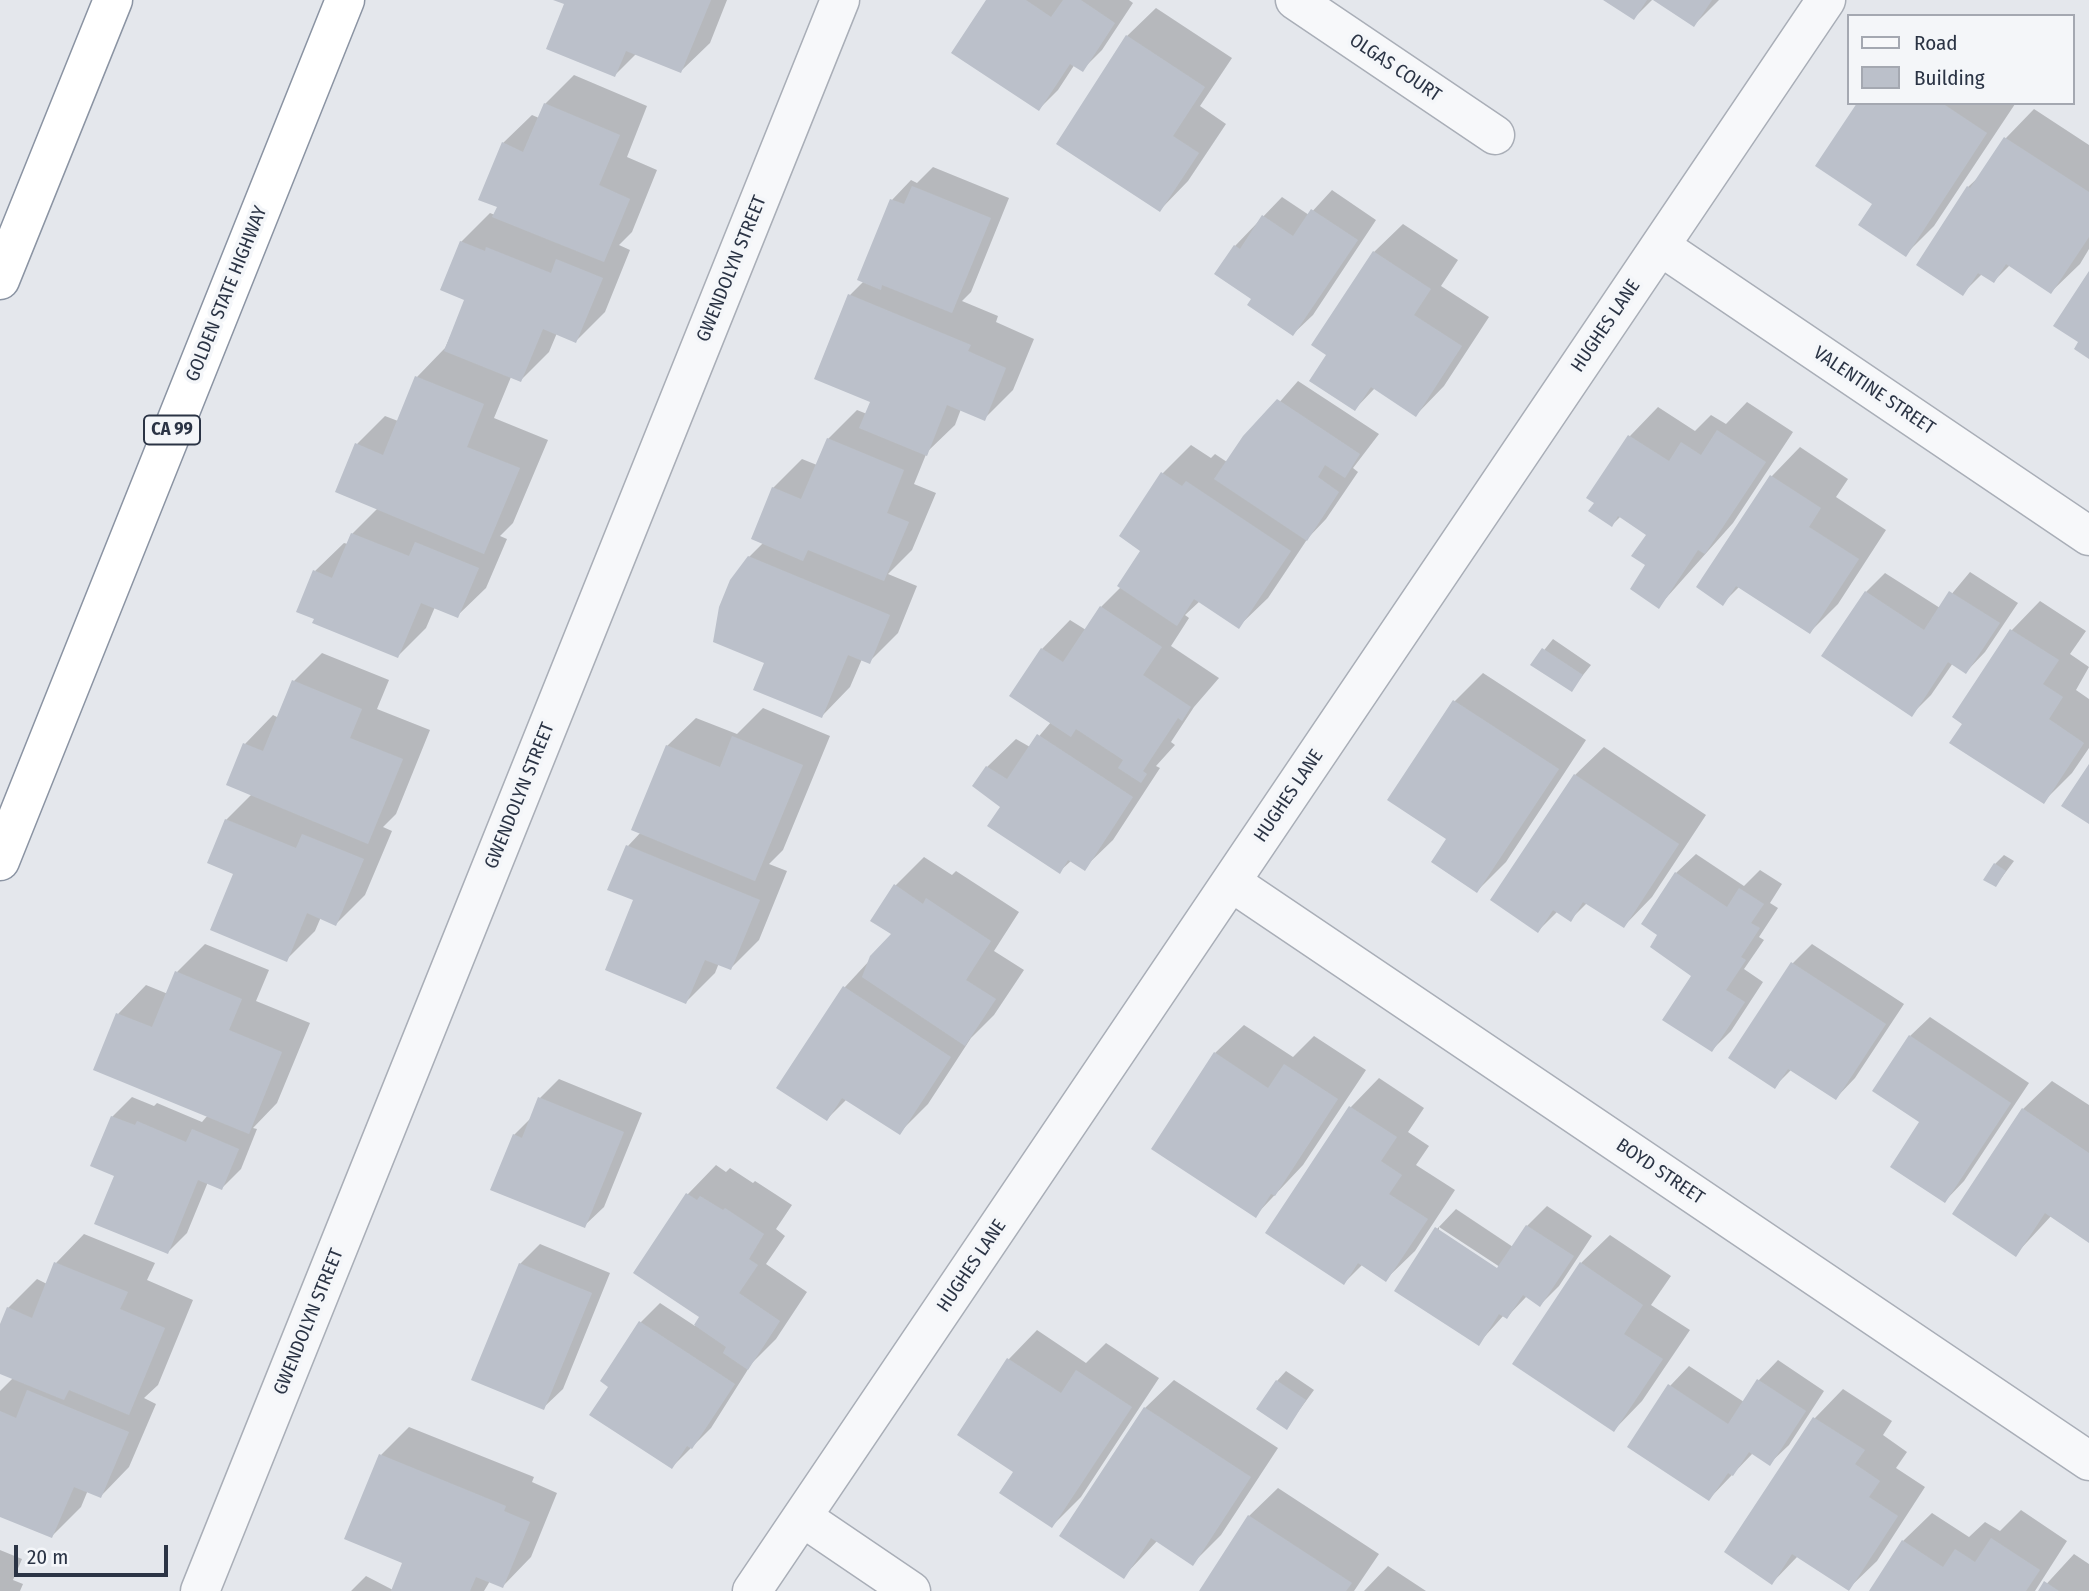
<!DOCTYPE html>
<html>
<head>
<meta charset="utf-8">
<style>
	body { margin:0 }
	#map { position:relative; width:2089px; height:1591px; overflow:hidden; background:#e4e7ec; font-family:"Fira Sans Condensed",sans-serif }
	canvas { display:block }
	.legend { position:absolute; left:1847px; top:14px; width:228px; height:91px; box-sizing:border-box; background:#f4f6f9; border:2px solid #a4a8b1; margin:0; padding:9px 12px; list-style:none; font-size:21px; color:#2b3445 }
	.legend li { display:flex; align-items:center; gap:14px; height:35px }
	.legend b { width:35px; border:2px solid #a4a8b1 }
	.scale { position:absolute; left:14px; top:1545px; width:154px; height:32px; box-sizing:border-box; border:4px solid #2b3445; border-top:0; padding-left:9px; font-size:21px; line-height:24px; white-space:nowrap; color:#2b3445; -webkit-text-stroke:5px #f4f6f9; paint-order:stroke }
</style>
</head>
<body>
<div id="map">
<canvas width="2089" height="1591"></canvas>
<ul class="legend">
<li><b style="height:9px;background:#f7f8fa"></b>Road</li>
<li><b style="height:19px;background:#bbc0ca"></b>Building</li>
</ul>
<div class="scale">20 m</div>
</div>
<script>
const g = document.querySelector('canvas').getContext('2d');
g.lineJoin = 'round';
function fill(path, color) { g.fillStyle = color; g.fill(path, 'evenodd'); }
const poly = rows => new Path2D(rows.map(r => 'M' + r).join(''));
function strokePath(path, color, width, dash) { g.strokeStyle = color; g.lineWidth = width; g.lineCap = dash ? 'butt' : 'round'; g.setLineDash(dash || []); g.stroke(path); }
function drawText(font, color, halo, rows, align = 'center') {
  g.font = font + ' "Fira Sans Condensed",sans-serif'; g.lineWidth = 7; g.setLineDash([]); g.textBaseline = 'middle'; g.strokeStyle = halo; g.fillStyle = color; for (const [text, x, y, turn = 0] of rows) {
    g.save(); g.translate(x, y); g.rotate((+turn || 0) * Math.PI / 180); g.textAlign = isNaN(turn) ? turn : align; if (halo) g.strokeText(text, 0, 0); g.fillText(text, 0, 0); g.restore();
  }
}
const shadow = poly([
	[558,0,727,0,710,43,681,71,637,53,615,75,566,3],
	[988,0,1129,0,1133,3,1102,50,1082,70,1075,64,1058,90,1039,109],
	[1606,0,1652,0,1634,18],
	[1656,0,1719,0,1694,25],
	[1156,8,1232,58,1200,106,1226,124,1188,181,1160,210,1127,36],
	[574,75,647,106,627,157,657,170,632,232,619,245,630,250,605,312,576,341,557,333,549,352,521,380,511,377,494,418,548,440,513,523,500,536,507,539,486,588,457,616,435,607,426,628,398,656,315,571,344,543,348,544,352,534,378,508,357,444,385,416,398,421,417,377,445,348,467,299,461,242,490,213,495,215,499,206,503,143,532,115,539,118,545,104],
	[1859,103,2015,104,1934,226,1905,255],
	[2034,109,2089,145,2089,249,2080,264,2051,292,2010,265,1994,281,1982,274,1963,293,1968,187,1983,173,2006,138],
	[933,167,1009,198,971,292,962,301,998,316,996,322,1034,339,1013,390,984,419,961,409,955,425,927,452,914,484,936,493,912,550,888,574,917,586,898,633,869,662,862,659,850,687,822,716,766,662,749,557,764,542,773,488,802,459,817,465,828,439,857,410,867,414,872,401,850,295,864,281,892,200,911,180,917,183],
	[1332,190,1376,220,1313,315,1293,334,1254,298,1217,273,1235,246,1282,197,1309,215],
	[1403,224,1458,260,1441,286,1489,317,1444,386,1416,415,1375,388,1355,409,1374,252],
	[1298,381,1379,434,1353,468,1358,472,1326,519,1308,538,1268,598,1239,626,1200,601,1185,615,1189,618,1171,646,1219,678,1194,707,1171,742,1175,745,1156,766,1160,768,1113,840,1084,868,1072,860,1059,872,1003,807,987,767,1016,739,1030,747,1051,722,1042,649,1070,620,1086,630,1101,607,1121,587,1143,550,1163,473,1191,445,1211,458,1215,454,1227,462],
	[1747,402,1793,432,1733,523,1659,606,1648,565,1648,534,1621,516,1612,525,1596,502,1589,497,1630,436,1658,407,1695,431,1711,415,1726,424],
	[1800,447,1848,479,1836,497,1886,530,1838,604,1810,632,1740,586,1723,603,1772,476],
	[1970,572,2018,603,1985,652,1966,672,1953,663,1931,695,1912,714,1866,592,1885,573,1940,608],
	[2040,601,2086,631,2070,654,2089,667,2076,690,2089,699,2089,748,2072,773,2043,802,1954,716,2012,630],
	[1553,639,1591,665,1572,689,1533,664],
	[322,653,389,680,377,709,430,730,396,814,383,827,392,831,365,895,336,924,321,917,315,931,287,959,236,873,226,820,252,794,245,744,273,715,279,718,294,681],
	[1483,673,1586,740,1506,862,1477,891,1448,838,1389,799,1455,701],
	[763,708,830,736,783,850,769,864,787,871,759,940,731,968,719,963,715,973,686,1002,636,899,628,846,641,832,667,746,696,718,737,734],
	[1604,747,1706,815,1652,897,1624,926,1588,902,1570,920,1558,911,1538,931,1575,775],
	[1696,854,1744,886,1760,870,1782,884,1770,903,1778,908,1759,937,1764,940,1744,969,1763,982,1731,1031,1712,1050,1694,975,1659,934,1676,873],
	[2004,855,2014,861,1996,885,1995,864],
	[924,857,952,875,956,871,1019,912,994,951,1024,970,994,1015,971,1038,928,1104,899,1133,847,1099,827,1119,845,987,894,934,873,921,896,885],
	[205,944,269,970,256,1001,310,1023,277,1103,253,1128,257,1129,241,1169,222,1188,208,1182,187,1233,168,1252,116,1175,112,1117,132,1097,154,1106,157,1103,202,1122,208,1115,118,1014,146,985,168,994,177,972],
	[1812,944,1904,1004,1855,1078,1836,1098,1792,1069,1775,1086,1731,1058,1793,963],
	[1930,1017,2029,1083,1964,1181,1945,1201,1922,1122,1910,1036],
	[1244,1025,1293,1057,1314,1036,1366,1070,1303,1165,1255,1216,1215,1053],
	[1379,1078,1424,1108,1408,1132,1429,1146,1416,1165,1455,1190,1415,1251,1386,1279,1363,1264,1344,1283,1267,1232,1351,1107],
	[559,1079,642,1113,604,1207,584,1226,514,1135,532,1117,540,1098],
	[2052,1081,2089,1105,2089,1240,2052,1215,2016,1254,2023,1109],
	[716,1165,726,1172,730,1168,753,1183,755,1181,792,1205,776,1229,785,1236,766,1264,807,1292,776,1339,752,1363,711,1428,672,1467,610,1386,641,1322,660,1303,695,1326,702,1316,635,1272,688,1194],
	[1547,1206,1592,1236,1559,1286,1540,1305,1527,1296,1507,1317,1504,1315,1478,1344,1437,1229,1456,1209,1513,1247,1527,1226],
	[1439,1227,1506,1271,1504,1274,1439,1232],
	[84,1234,155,1263,147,1280,193,1300,158,1385,144,1398,156,1404,129,1467,101,1496,88,1490,81,1507,52,1536,0,1515,0,1391,14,1377,0,1372,0,1329,8,1308,37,1279,47,1284,56,1263],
	[1610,1235,1671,1276,1651,1305,1690,1330,1642,1401,1614,1430,1581,1263],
	[540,1244,610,1273,563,1389,543,1408,520,1264],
	[1037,1330,1086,1363,1106,1343,1159,1378,1081,1497,1052,1526,1015,1471,959,1434,1009,1359],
	[1778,1360,1824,1391,1789,1445,1769,1464,1753,1453,1709,1499,1670,1386,1689,1366,1744,1402,1759,1380],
	[1286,1371,1314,1390,1287,1427,1277,1381],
	[1174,1380,1278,1448,1221,1535,1192,1564,1158,1540,1124,1576,1145,1408],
	[1843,1389,1892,1421,1883,1435,1907,1452,1896,1468,1925,1487,1877,1561,1848,1589,1798,1556,1772,1583,1726,1552,1815,1418],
	[409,1427,534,1477,532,1482,557,1493,531,1557,503,1586,490,1581,484,1591,351,1591,366,1576,393,1590,404,1562,381,1455],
	[1278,1488,1379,1554,1354,1591,1202,1591,1249,1516],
	[2021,1510,2067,1541,2035,1591,1871,1591,1903,1541,1932,1513,1969,1537,1985,1522,2000,1531],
	[0,1550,22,1559,13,1580,23,1584,20,1591,0,1591],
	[2074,1554,2089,1564,2089,1591,2040,1591],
	[1388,1566,1426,1591,1364,1591]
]);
const building = poly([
	[553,0,711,0,681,73,626,51,615,77,546,49,564,4],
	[986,0,1026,0,1051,17,1063,0,1081,0,1115,23,1083,72,1070,64,1039,111,951,53],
	[1603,0,1647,0,1634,20],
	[1653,0,1712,0,1694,27],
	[1126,35,1205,87,1173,136,1199,153,1160,212,1056,144],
	[544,103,620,135,599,185,630,199,604,262,492,217,497,207,478,200,502,142,523,152],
	[1857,103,1942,103,1987,133,1906,257,1858,225,1872,204,1815,166],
	[2004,137,2089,192,2089,237,2051,294,2006,264,1994,283,1978,273,1963,296,1916,265,1967,186,1970,188],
	[912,186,991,218,952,313,882,285,881,290,857,280,890,199,904,204],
	[1311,209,1358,240,1293,336,1247,305,1251,299,1214,274,1234,245,1240,249,1262,215,1293,236],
	[460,241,485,251,486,247,551,273,556,259,603,278,576,343,543,329,521,382,444,351,464,300,440,290],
	[1373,251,1431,289,1414,315,1462,346,1416,417,1371,387,1355,411,1309,381,1326,355,1311,345],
	[2089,271,2089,359,2074,349,2078,342,2053,326],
	[848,294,971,345,968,351,1006,368,985,421,947,405,927,456,859,428,870,402,814,379],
	[415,376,484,404,467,447,520,468,484,554,335,492,355,443,383,455],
	[1277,399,1360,454,1345,478,1325,465,1318,477,1339,492,1307,541,1214,479,1243,436],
	[1717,430,1766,462,1705,554,1698,550,1659,609,1630,589,1645,565,1631,556,1646,535,1618,516,1612,527,1588,511,1594,503,1586,498,1628,435,1669,461,1681,442,1701,455],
	[827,438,904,470,887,513,909,522,884,581,808,550,803,561,751,539,772,487,801,499],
	[1161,472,1182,486,1186,481,1291,551,1239,629,1194,599,1177,626,1117,586,1140,551,1119,536],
	[1770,475,1821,508,1809,527,1859,559,1810,634,1736,586,1723,606,1696,587],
	[351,533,409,556,415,542,479,568,458,618,421,603,398,658,312,623,314,619,296,612,313,570,332,578],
	[748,556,890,615,870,664,848,655,822,718,753,690,764,663,713,642,719,607,730,580],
	[1865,591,1924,630,1949,591,2000,623,1966,674,1948,662,1912,717,1821,656],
	[1100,606,1162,647,1143,675,1191,707,1182,721,1178,718,1143,771,1147,774,1141,783,1118,768,1123,760,1076,729,1071,737,1009,696,1041,648,1063,662],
	[2010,629,2059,660,2043,684,2063,697,2049,719,2084,743,2044,804,1949,743,1962,724,1952,717],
	[1542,648,1583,675,1572,692,1530,665],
	[292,680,362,709,350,738,403,759,368,844,226,785,243,743,263,751],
	[1453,700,1559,769,1477,893,1431,862,1446,839,1387,800],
	[1037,734,1133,797,1085,871,1068,860,1060,874,987,826,1000,807,972,786,986,766,1007,779],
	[732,736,803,765,755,881,631,830,666,745,720,767],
	[2089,764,2089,824,2061,806],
	[1574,774,1679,844,1624,928,1583,902,1571,922,1553,910,1538,933,1490,900],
	[225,819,296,848,302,834,364,859,336,926,307,913,287,962,210,930,233,874,207,863],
	[626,845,760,900,731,970,705,960,686,1004,605,970,633,900,607,890],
	[1994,863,2006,871,1996,887,1983,880],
	[1675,872,1727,907,1739,888,1764,904,1751,923,1760,928,1741,957,1746,960,1726,990,1745,1002,1712,1052,1662,1020,1691,976,1650,947,1657,935,1641,924],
	[894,884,923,904,926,898,991,941,966,980,996,999,965,1046,862,977,870,956,891,934,870,921],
	[1791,962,1886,1024,1836,1100,1788,1069,1775,1089,1728,1058],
	[175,971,242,999,229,1030,282,1052,249,1134,93,1070,116,1013,152,1027],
	[843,986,951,1057,900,1135,842,1098,827,1121,776,1088],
	[1909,1035,2011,1103,1945,1203,1890,1167,1919,1122,1872,1091],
	[1214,1052,1268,1088,1284,1064,1338,1099,1275,1196,1271,1194,1256,1218,1151,1149],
	[538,1097,624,1132,585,1228,490,1190,513,1134,522,1138],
	[1349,1106,1397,1137,1381,1161,1402,1175,1389,1194,1428,1219,1386,1282,1358,1263,1344,1285,1265,1233],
	[2022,1108,2089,1153,2089,1243,2045,1213,2016,1257,1952,1214],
	[111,1116,135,1125,137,1121,186,1142,192,1129,239,1149,222,1190,198,1180,168,1254,94,1224,114,1176,90,1166],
	[686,1193,697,1200,700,1196,723,1210,725,1208,764,1234,749,1259,758,1265,739,1293,780,1321,748,1370,723,1353,726,1347,694,1325,699,1317,633,1273],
	[1526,1225,1574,1256,1540,1307,1523,1295,1507,1319,1499,1314,1479,1346,1394,1291,1435,1227,1497,1268],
	[54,1262,128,1292,120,1309,165,1328,129,1415,69,1390,64,1400,0,1374,0,1324,7,1307,32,1318],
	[1580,1262,1643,1305,1624,1334,1663,1359,1614,1432,1512,1364],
	[519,1263,592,1293,544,1410,471,1380],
	[639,1321,735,1384,692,1449,687,1446,672,1469,589,1415,608,1387,600,1381],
	[1007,1358,1061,1393,1076,1370,1132,1407,1052,1528,999,1493,1013,1472,957,1435],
	[1757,1379,1806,1411,1770,1466,1749,1452,1733,1476,1728,1473,1709,1501,1627,1447,1668,1384,1728,1424],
	[1276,1380,1306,1400,1287,1430,1256,1409],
	[27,1390,129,1432,101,1498,74,1487,52,1538,0,1517,0,1411,16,1418],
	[1144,1407,1251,1477,1193,1566,1151,1538,1124,1579,1059,1536],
	[1813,1417,1865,1450,1855,1464,1880,1481,1869,1497,1898,1516,1849,1591,1792,1554,1772,1585,1724,1552],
	[379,1454,506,1506,504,1511,530,1522,503,1588,476,1577,470,1591,391,1591,402,1563,344,1539],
	[1248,1515,1352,1583,1346,1591,1199,1591],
	[1991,1538,2040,1570,2026,1591,1869,1591,1902,1540,1943,1567,1955,1549,1975,1562],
	[2044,1581,2059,1591,2038,1591]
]);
const street = poly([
	[1295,0,1495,135],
	[1660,246,2089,536],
	[1231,882,2089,1461],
	[802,1517,911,1591],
	[200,1591,840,0],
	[752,1591,1826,0]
]);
const highway = poly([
	[0,280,113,0],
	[0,861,345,0]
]);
const shields = [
	[172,430,56]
];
const shieldNames = [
	["CA 99",172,430]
];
const streetNames = [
	["OLGAS COURT",1395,68,34],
	["GWENDOLYN STREET",732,269,-68],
	["GOLDEN STATE HIGHWAY",227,294,-68],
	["HUGHES LANE",1606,326,-56],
	["VALENTINE STREET",1874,391,34],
	["GWENDOLYN STREET",520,796,-68],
	["HUGHES LANE",1289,796,-56],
	["BOYD STREET",1660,1172,34],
	["HUGHES LANE",972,1266,-56],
	["GWENDOLYN STREET",309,1322,-68]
];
fill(shadow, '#0003');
fill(building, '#bbc0ca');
strokePath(street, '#a9aeb7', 41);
strokePath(highway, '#8b94a3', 41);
strokePath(street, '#f7f8fa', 38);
strokePath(highway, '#fff', 38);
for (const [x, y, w] of shields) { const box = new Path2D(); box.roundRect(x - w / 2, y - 14.5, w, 29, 5); g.fillStyle = '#f4f6f9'; g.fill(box); strokePath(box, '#2b3445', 2); }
drawText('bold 18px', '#2b3445', null, shieldNames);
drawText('19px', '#2b3445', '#f4f6f9', streetNames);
</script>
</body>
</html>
